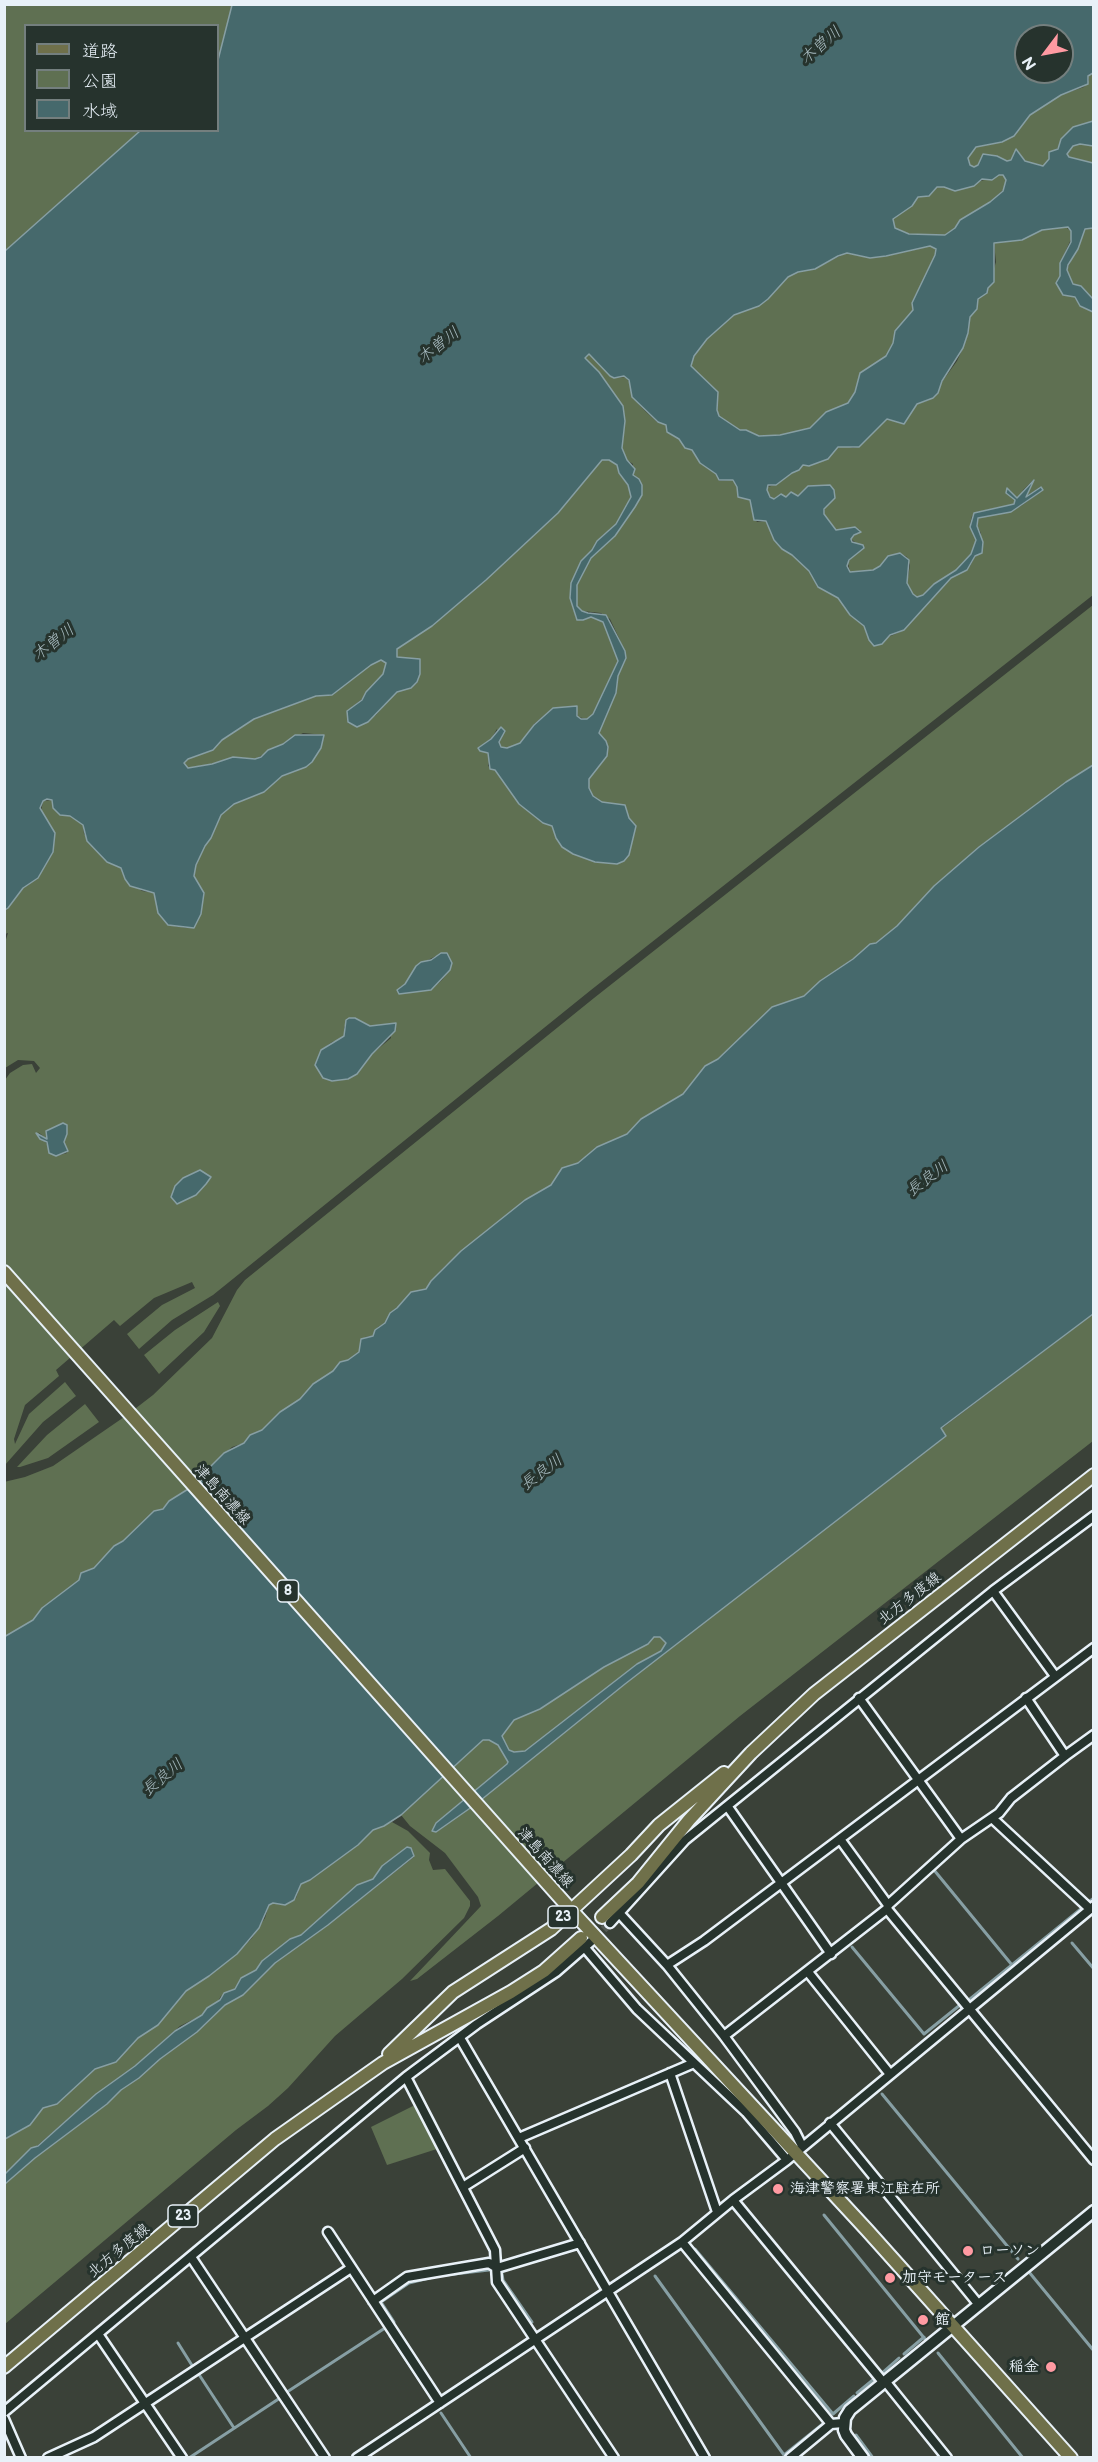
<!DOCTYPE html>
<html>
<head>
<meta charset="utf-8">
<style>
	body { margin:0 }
	#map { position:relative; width:1098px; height:2462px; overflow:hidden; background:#3a4138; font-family:"Balsamiq Sans","Klee One",sans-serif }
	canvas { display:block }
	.frame { position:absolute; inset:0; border:6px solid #e8f1f8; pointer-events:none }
	.legend { position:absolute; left:24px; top:24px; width:195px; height:108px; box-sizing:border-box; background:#26332d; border:2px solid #747f7e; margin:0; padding:8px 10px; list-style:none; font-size:18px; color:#e8f1f8 }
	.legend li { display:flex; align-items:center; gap:12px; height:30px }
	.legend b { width:30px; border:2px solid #747f7e }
	.north { position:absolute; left:1014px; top:24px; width:60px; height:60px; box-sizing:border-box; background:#26332d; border:2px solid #747f7e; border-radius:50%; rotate:238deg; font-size:16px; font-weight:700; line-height:24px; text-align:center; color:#e8f1f8 }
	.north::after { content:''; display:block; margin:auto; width:21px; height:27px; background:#ff9aa2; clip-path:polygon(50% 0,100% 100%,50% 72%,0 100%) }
</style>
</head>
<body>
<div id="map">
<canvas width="1098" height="2462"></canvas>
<div class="frame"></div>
<ul class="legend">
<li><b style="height:8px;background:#6f704a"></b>道路</li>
<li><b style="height:16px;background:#5f7052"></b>公園</li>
<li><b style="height:16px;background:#46696c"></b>水域</li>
</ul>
<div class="north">N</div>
</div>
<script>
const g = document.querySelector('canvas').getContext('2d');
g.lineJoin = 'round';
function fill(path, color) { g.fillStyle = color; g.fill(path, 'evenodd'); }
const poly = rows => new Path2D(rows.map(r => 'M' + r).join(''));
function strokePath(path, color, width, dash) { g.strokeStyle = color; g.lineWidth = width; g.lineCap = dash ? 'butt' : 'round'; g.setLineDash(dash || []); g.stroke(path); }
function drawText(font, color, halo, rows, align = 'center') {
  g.font = font + ' "Balsamiq Sans","Klee One",sans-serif'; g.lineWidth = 6; g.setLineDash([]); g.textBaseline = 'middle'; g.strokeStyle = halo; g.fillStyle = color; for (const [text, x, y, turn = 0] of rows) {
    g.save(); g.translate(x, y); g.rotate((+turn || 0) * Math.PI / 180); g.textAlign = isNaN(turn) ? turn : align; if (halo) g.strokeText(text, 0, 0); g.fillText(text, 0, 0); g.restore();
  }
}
const green = poly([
	[5,5,232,5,218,60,218,26,26,26,26,130,140,131,5,251],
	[1093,73,1093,121,1073,127,1061,139,1059,147,1053,152,1045,165,1032,165,1025,161,1017,150,1011,160,1007,161,997,156,981,158,978,165,974,167,970,165,968,158,976,147,1002,142,1014,136,1030,115,1061,95,1084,87,1089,80,1088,76],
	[1086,143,1093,146,1093,163,1068,157,1067,153,1073,146],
	[999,175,1003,175,1006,180,1006,185,1003,190,990,202,960,220,955,228,945,235,909,234,895,228,893,219,911,206,918,197,929,196,937,187,945,187,949,189,963,187],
	[1064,226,1071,231,1072,237,1060,263,1060,276,1057,280,1063,295,1076,297,1080,306,1093,312,1093,595,591,990,213,1295,172,1320,139,1349,127,1334,162,1305,195,1288,192,1282,154,1298,120,1326,114,1320,56,1370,59,1376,25,1405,14,1439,15,1444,29,1414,65,1382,76,1396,43,1422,5,1465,5,1080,10,1073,23,1065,32,1064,36,1073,40,1068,34,1061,18,1060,5,1068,4,946,8,933,5,934,5,910,8,908,23,888,38,878,53,852,46,818,41,812,43,801,52,800,53,808,61,815,70,816,83,825,84,834,121,868,125,879,142,891,154,893,157,901,157,908,168,925,188,928,202,907,204,893,194,876,196,865,205,846,211,838,221,815,234,804,264,792,282,776,306,767,319,752,324,735,303,733,255,759,233,757,212,764,187,768,184,763,188,759,213,750,222,740,254,719,316,696,332,695,371,665,381,660,386,663,383,674,366,692,362,699,347,711,348,723,357,727,376,715,397,691,411,688,417,683,420,674,402,658,397,658,396,649,432,626,486,580,558,513,602,460,610,459,617,465,619,474,628,485,631,497,616,524,601,537,592,550,581,561,571,583,570,598,576,618,587,619,591,616,603,622,618,660,593,714,587,719,578,717,576,706,553,708,534,724,520,743,507,748,501,747,497,729,491,739,479,748,480,751,488,753,490,758,488,766,495,770,519,804,543,823,552,825,556,838,629,855,636,826,629,818,625,806,602,802,593,796,589,788,589,779,607,756,598,733,616,693,618,676,626,658,625,651,610,619,601,613,582,611,577,606,576,599,577,585,591,558,615,536,642,495,639,479,633,475,633,464,627,460,622,448,625,421,622,406,599,372,585,358,589,354,614,378,626,377,631,385,632,397,645,411,657,422,666,425,670,434,679,439,685,448,692,450,700,463,716,474,719,481,733,480,750,500,753,516,757,522,766,521,774,540,782,549,792,555,809,571,823,590,838,598,850,615,864,626,869,640,881,644,886,638,900,632,951,578,970,566,976,555,981,533,977,526,978,518,1004,513,1021,506,1043,490,1040,487,1026,497,1033,480,1023,490,1020,498,1017,499,1010,490,1007,494,1015,500,1014,504,977,512,972,516,970,524,976,540,971,554,956,570,934,584,923,595,917,597,913,594,907,583,910,565,907,557,900,553,888,556,880,566,873,570,850,572,848,563,852,557,855,542,851,539,860,530,855,527,836,530,824,514,825,507,819,487,810,486,798,496,793,493,786,497,779,495,774,499,767,493,767,487,776,485,803,465,809,466,828,459,834,450,842,445,853,448,859,447,887,419,904,424,917,404,929,400,957,361,963,348,968,333,970,317,977,309,978,299,988,288,996,262,994,243,1022,240,1042,230],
	[436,956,450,970,442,980,431,990,399,993,400,987,405,984,416,966],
	[355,1018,370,1026,388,1024,391,1038,372,1054,357,1074,348,1079,332,1081,315,1065,321,1050,332,1042,340,1040,344,1036,344,1027],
	[67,1125,67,1134,64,1142,67,1153,56,1156,38,1132,47,1139],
	[1085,228,1093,228,1093,299,1081,286,1073,284,1067,270],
	[931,246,936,248,935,255,912,303,913,310,895,331,893,343,886,356,860,373,855,392,848,403,826,412,810,428,780,435,759,436,746,430,740,430,719,416,717,410,718,396,716,390,691,366,694,356,707,339,734,315,759,305,788,277,798,272,815,269,838,257,847,253,870,258,887,256],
	[1093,605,1093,765,1066,782,979,847,934,886,897,926,876,943,870,945,853,959,820,981,804,996,772,1007,718,1059,705,1066,683,1094,641,1119,627,1134,597,1147,578,1163,562,1168,551,1185,525,1200,445,1266,431,1281,426,1289,411,1292,397,1309,390,1313,385,1323,378,1327,373,1336,365,1337,359,1352,348,1360,340,1362,333,1371,313,1384,300,1399,280,1412,262,1430,250,1435,244,1443,232,1447,208,1469,201,1481,169,1501,163,1509,141,1523,123,1541,114,1546,94,1568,83,1573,79,1580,42,1608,33,1620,5,1637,4,1482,25,1477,53,1466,127,1415,153,1395,212,1338,237,1290,245,1280,594,998],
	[218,1302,220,1306,204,1332,159,1374,144,1355,175,1330],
	[1093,1314,1093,1441,740,1716,498,1916,417,1979,410,1981,481,1906,478,1897,445,1853,410,1826,401,1815,483,1740,489,1740,498,1745,508,1762,507,1764,436,1823,436,1832,476,1804,625,1684,946,1436,941,1429],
	[85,1404,99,1422,48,1458,20,1467,17,1467,47,1435],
	[654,1637,660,1637,666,1643,661,1651,637,1664,525,1751,514,1752,509,1750,502,1736,514,1720,540,1708,604,1667,648,1644],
	[392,1822,408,1831,430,1853,429,1860,433,1870,445,1869,470,1901,470,1906,464,1918,402,1979,335,2036,288,2088,268,2106,236,2130,5,2324,5,2184,35,2158,107,2104,121,2090,139,2078,160,2059,204,2026,225,2005,243,1995,275,1963,328,1925,414,1857,413,1851,411,1848,407,1847,382,1866,373,1879,357,1885,301,1935,290,1939,262,1961,256,1970,242,1978,235,1989,221,1996,217,2003,207,2008,202,2015,180,2026,135,2066,96,2094,5,2174,5,2139,22,2130,42,2108,57,2104,95,2069,116,2062,138,2038,158,2025,186,1991,209,1976,237,1954,252,1938,265,1918,269,1905,272,1903,282,1905,296,1898,301,1884,358,1845,373,1830],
	[417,2104,440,2148,387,2165,371,2127]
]);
const water = poly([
	[232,5,1093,5,1093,73,1088,76,1088,84,1061,95,1030,115,1014,136,1002,142,976,147,968,158,970,165,974,167,978,165,983,154,997,156,1007,161,1011,160,1016,149,1025,161,1043,166,1049,159,1049,152,1058,149,1061,139,1073,127,1093,121,1093,146,1080,144,1073,146,1067,154,1069,157,1093,163,1093,228,1085,229,1078,249,1068,265,1067,270,1073,284,1081,286,1093,299,1093,312,1080,306,1075,297,1063,295,1056,283,1060,276,1060,263,1071,242,1071,231,1068,227,1042,230,1022,240,994,243,994,282,988,288,987,293,978,299,977,309,970,317,968,333,963,348,942,381,938,393,933,398,917,404,904,424,887,419,859,447,838,447,828,459,809,466,803,465,799,470,792,473,776,485,768,485,767,490,770,497,774,499,781,494,786,497,791,492,798,496,808,486,830,485,834,490,835,498,824,509,824,514,836,530,855,527,861,532,854,535,851,539,852,542,863,545,864,548,849,560,847,566,850,572,873,570,880,566,888,556,900,553,909,560,907,583,913,594,917,597,923,595,934,584,956,570,971,554,976,540,970,527,974,513,1014,504,1015,500,1006,493,1007,488,1017,498,1034,480,1026,497,1041,487,1043,490,1011,512,978,518,977,526,983,542,982,553,975,556,967,570,951,578,904,630,890,635,882,644,874,646,869,640,864,626,850,615,838,598,818,587,809,571,792,555,782,549,774,540,766,521,754,520,750,500,738,497,737,487,733,480,719,480,716,474,700,463,692,450,685,448,679,439,667,432,666,425,658,422,632,397,629,380,624,376,614,378,610,376,589,354,585,358,599,372,623,406,625,421,622,448,627,460,635,469,633,475,639,479,642,485,642,495,635,507,615,536,591,558,577,585,577,606,582,611,588,613,606,615,625,651,626,658,618,676,616,693,599,733,606,741,608,747,607,756,589,779,589,788,593,796,602,802,625,805,629,818,636,826,629,855,624,861,617,864,595,862,573,854,562,847,556,838,552,826,543,823,519,804,495,770,490,769,488,753,480,751,478,748,491,739,501,727,505,731,499,742,501,747,507,748,520,743,534,725,553,708,577,706,577,716,581,719,587,719,593,714,618,661,603,622,591,617,583,620,577,620,570,598,571,583,581,561,592,550,597,541,616,524,631,497,628,485,619,473,617,465,609,460,602,460,558,513,486,580,432,626,397,649,397,657,420,659,420,674,417,682,411,688,397,692,368,722,357,727,348,722,347,711,362,700,366,692,383,674,386,663,381,660,371,665,332,695,316,696,254,719,222,740,213,750,188,759,184,763,188,768,212,764,233,757,255,759,261,757,268,750,283,744,295,735,324,735,321,748,312,762,306,767,282,776,264,792,234,804,221,815,211,838,205,846,196,865,194,876,204,893,201,914,194,928,168,925,158,913,154,893,130,886,125,879,121,868,107,862,87,841,83,825,70,816,60,815,53,808,52,800,47,799,43,801,40,808,55,833,53,852,38,878,23,888,8,908,5,910,5,251,140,131,218,130,218,60,232,5],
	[1026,36,1062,36,1062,72,1026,72,1026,36],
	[999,175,1003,175,1006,180,1003,191,990,202,960,220,955,228,945,235,909,234,895,228,893,219,912,206,918,197,929,196,937,187,944,187,955,191,974,186,982,179,992,180,999,175],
	[930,246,936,249,935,255,912,303,913,310,895,331,893,343,886,356,860,373,855,392,848,403,826,412,810,428,780,435,759,436,746,430,740,430,719,416,717,410,718,392,691,366,694,356,707,339,734,315,759,306,768,299,788,277,798,272,815,269,838,256,847,253,870,258,886,256,930,246],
	[1093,765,1093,1314,941,1428,946,1436,625,1684,476,1804,436,1832,432,1831,436,1823,507,1764,508,1762,498,1745,489,1740,483,1740,401,1815,384,1826,373,1830,358,1845,310,1880,301,1884,294,1900,285,1905,273,1903,269,1905,259,1928,237,1954,209,1976,186,1991,158,2025,138,2038,116,2062,95,2069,57,2104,43,2108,30,2125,5,2139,4,1637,33,1620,42,1608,79,1580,81,1573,94,1568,114,1546,123,1541,154,1511,163,1509,169,1501,201,1481,208,1469,224,1453,244,1443,250,1435,262,1430,280,1412,300,1399,313,1384,333,1371,340,1362,348,1360,359,1352,361,1339,373,1336,375,1330,385,1323,390,1313,397,1308,411,1292,426,1289,431,1281,461,1251,525,1200,551,1185,562,1168,578,1163,597,1147,627,1134,641,1119,683,1094,705,1066,718,1059,772,1007,804,996,820,981,853,959,870,944,876,943,897,926,934,886,979,847,1066,782,1093,765],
	[654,1637,660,1637,666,1643,661,1651,637,1664,525,1751,514,1752,509,1750,502,1736,514,1720,540,1709,604,1667,648,1644,654,1637],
	[441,953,447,953,452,963,450,970,431,990,399,994,397,990,405,984,416,966,421,962,431,960,441,953],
	[349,1018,355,1018,370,1026,396,1023,395,1031,372,1054,357,1074,348,1079,332,1081,323,1078,315,1065,321,1050,344,1036,346,1020,349,1018],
	[63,1123,67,1125,67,1134,64,1142,68,1151,56,1156,49,1153,47,1142,40,1139,36,1133,47,1139,46,1131,63,1123],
	[200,1170,211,1177,206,1184,196,1195,177,1204,171,1197,175,1186,183,1178,200,1170],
	[407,1847,411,1848,414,1856,328,1925,275,1963,243,1995,225,2005,197,2032,160,2059,139,2078,121,2090,107,2104,35,2158,5,2184,5,2174,31,2148,38,2146,96,2094,135,2066,175,2031,202,2015,207,2008,220,2000,224,1993,235,1989,241,1978,256,1970,262,1961,290,1939,301,1935,357,1885,373,1879,382,1866,407,1847]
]);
const stream = poly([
	[934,1870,1012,1965],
	[1090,1901,1094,1898],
	[1072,1943,1094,1969],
	[852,1947,924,2034,960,2005],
	[970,1999,1082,1908,1080,1905],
	[882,2094,1018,2259],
	[824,2215,925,2339],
	[695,2249,833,2414,854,2396],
	[1029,2272,1094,2351],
	[502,2274,503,2280,532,2322],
	[655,2276,784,2455,824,2423],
	[394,2322,381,2302,409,2283,437,2276,489,2270],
	[390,2336,433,2400],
	[178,2343,193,2367],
	[938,2353,1023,2458],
	[904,2354,924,2337],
	[223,2357,237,2348],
	[200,2372,198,2373,234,2428],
	[882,2373,899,2358],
	[287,2392,385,2328,387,2331],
	[857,2393,874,2379],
	[441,2413,471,2458],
	[856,2435,873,2458],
	[189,2458,280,2398]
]);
const minorTunnel = poly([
	[595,1938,610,1923]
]);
const minor = poly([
	[993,1591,1055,1676],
	[859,1698,961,1839],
	[1065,1756,1094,1735],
	[728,1807,831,1954],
	[992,1818,1090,1909],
	[840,1839,888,1905,887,1909,1094,2160],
	[888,1905,961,1839,999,1813,1011,1798,1065,1756,1026,1698],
	[620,1914,667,1965,724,2036,795,2132,802,2146],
	[610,1923,685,1840,993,1591,1094,1516],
	[585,1948,637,2009,746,2112,787,2160],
	[667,1965,704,1941,1094,1648],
	[808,1972,889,2073],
	[724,2036,887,1909],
	[460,2038,705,2458],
	[670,2073,717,2212],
	[406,2077,495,2250,497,2282,614,2458],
	[830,2123,979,2305],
	[519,2138,694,2063],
	[463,2187,525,2148],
	[733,2200,883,2382],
	[328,2232,440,2403],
	[682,2242,831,2424],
	[191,2257,325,2458],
	[373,2301,407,2277,489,2263,497,2268,580,2243],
	[98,2334,182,2458],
	[885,2381,947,2458],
	[4,2412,406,2077,477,2024,556,1972,595,1938],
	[4,2419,21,2458],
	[48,2458,94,2437,351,2268],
	[357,2458,682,2242,733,2200,787,2160,1094,1906],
	[790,2458,831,2424,843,2423]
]);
const tertiary = poly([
	[863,2458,846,2435,844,2430,845,2418,850,2410,1094,2211]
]);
const primary = poly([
	[4,1272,571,1910,867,2230,1071,2458],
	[602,1917,638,1883,689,1820,751,1753,814,1694,1094,1475],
	[389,2054,453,1992,551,1929,631,1855,659,1825,724,1773],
	[4,2367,275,2139,383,2063,511,1992,544,1971,581,1938]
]);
const markers = [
	[778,2189,6,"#ff9aa2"],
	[968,2251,6,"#ff9aa2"],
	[890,2278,6,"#ff9aa2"],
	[923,2320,6,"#ff9aa2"],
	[1051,2367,6,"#ff9aa2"]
];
const shields = [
	[288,1591,21],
	[563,1917,30],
	[183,2216,30]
];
const shieldNames = [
	["8",288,1591],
	["23",563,1917],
	["23",183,2216]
];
const streetNames = [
	["津島南濃線",222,1495,48],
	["北方多度線",910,1599,-38],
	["津島南濃線",545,1858,48],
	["北方多度線",119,2251,-40]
];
const poiNames = [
	["海津警察署東江駐在所",790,2189],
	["ローソン",980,2251],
	["加守モータース",902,2278],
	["館",935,2320],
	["稲金",1039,2367,"right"]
];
const waterNames = [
	["木曽川",821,46,-41],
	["木曽川",439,346,-38],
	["木曽川",54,643,-38],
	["長良川",928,1179,-37],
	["長良川",542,1473,-37],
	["長良川",163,1778,-40]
];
fill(green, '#5f7052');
fill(water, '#46696c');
strokePath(water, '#879fa4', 1.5);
strokePath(stream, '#879fa4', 3);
strokePath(minorTunnel, '#545b55', 8, [8, 4]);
strokePath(minor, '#e8f1f8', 13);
strokePath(tertiary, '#e8f1f8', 15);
strokePath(primary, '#e8f1f8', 16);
strokePath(minor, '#26332d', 8);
strokePath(tertiary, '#26332d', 10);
strokePath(primary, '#6f704a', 12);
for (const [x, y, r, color] of markers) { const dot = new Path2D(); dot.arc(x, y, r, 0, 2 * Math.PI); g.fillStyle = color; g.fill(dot); strokePath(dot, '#26332d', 2); }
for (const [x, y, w] of shields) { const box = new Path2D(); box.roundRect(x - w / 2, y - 11, w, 22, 4.5); g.fillStyle = '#26332d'; g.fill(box); strokePath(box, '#e8f1f8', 1.5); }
drawText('bold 14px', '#e8f1f8', null, shieldNames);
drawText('15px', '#e8f1f8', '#26332d', streetNames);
drawText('bold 15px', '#e8f1f8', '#26332d', poiNames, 'left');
drawText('italic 16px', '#a7bbc0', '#26332d', waterNames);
</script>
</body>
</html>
